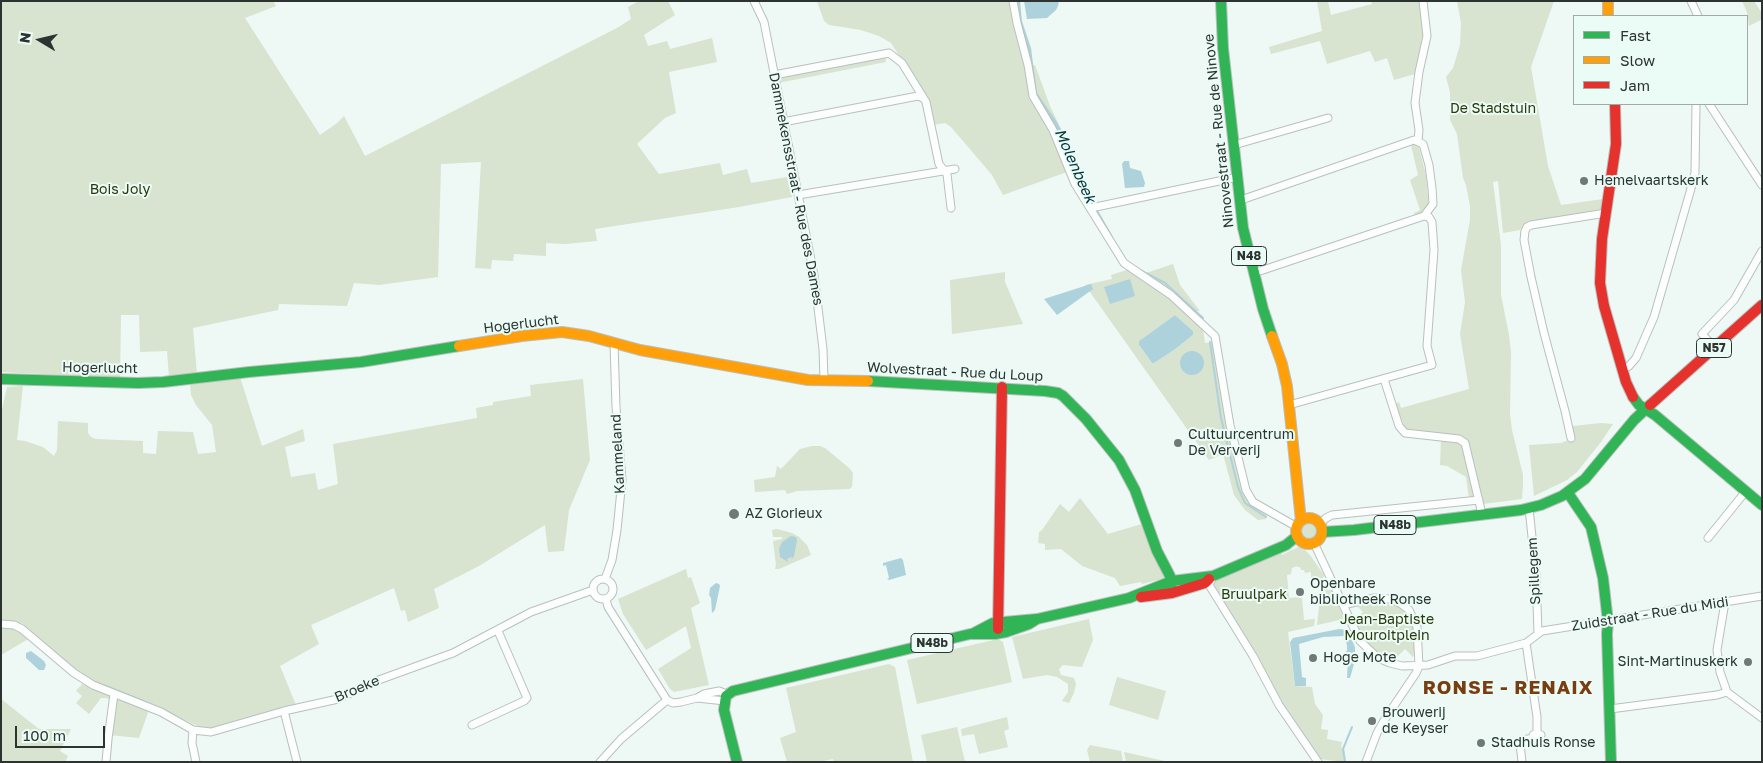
<!DOCTYPE html>
<html>
<head>
<meta charset="utf-8">
<style>
	body { margin:0 }
	#map { position:relative; width:1763px; height:763px; overflow:hidden; background:#eef8f4; font-family:"Golos Text",sans-serif }
	canvas { display:block }
	.frame { position:absolute; inset:0; border:2px solid #2d3331; pointer-events:none }
	.legend { position:absolute; left:1573px; top:15px; width:175px; height:90px; box-sizing:border-box; background:#eafcf5; border:1px solid #9eaca7; margin:0; padding:6px 9px; list-style:none; font-size:15px; color:#2d3331 }
	.legend li { display:flex; align-items:center; gap:10px; height:25px }
	.legend b { width:25px; border:1px solid #9eaca7 }
	.north { position:absolute; left:15px; top:15px; width:50px; height:50px; -webkit-text-stroke:4px #eafcf5; paint-order:stroke; rotate:279deg; font-size:14px; font-weight:700; line-height:20px; text-align:center; color:#2d3331 }
	.north::after { content:''; display:block; margin:auto; width:18px; height:22px; background:#2d3331; clip-path:polygon(50% 0,100% 100%,50% 72%,0 100%) }
	.scale { position:absolute; left:15px; top:726px; width:90px; height:22px; box-sizing:border-box; border:2px solid #2d3331; border-top:0; padding-left:6px; font-size:15px; line-height:18px; white-space:nowrap; color:#2d3331; -webkit-text-stroke:4px #eafcf5; paint-order:stroke }
</style>
</head>
<body>
<div id="map">
<canvas width="1763" height="763"></canvas>
<div class="frame"></div>
<ul class="legend">
<li><b style="height:6px;background:#30b455"></b>Fast</li>
<li><b style="height:6px;background:#ff9f0a"></b>Slow</li>
<li><b style="height:6px;background:#e5322d"></b>Jam</li>
</ul>
<div class="north">N</div>
<div class="scale">100 m</div>
</div>
<script>
const g = document.querySelector('canvas').getContext('2d');
g.lineJoin = 'round';
function fill(path, color) { g.fillStyle = color; g.fill(path, 'evenodd'); }
const poly = rows => new Path2D(rows.map(r => 'M' + r).join(''));
function strokePath(path, color, width, dash) { g.strokeStyle = color; g.lineWidth = width; g.lineCap = dash ? 'butt' : 'round'; g.setLineDash(dash || []); g.stroke(path); }
function drawText(font, color, halo, rows, align = 'center') {
  g.font = font + ' "Golos Text",sans-serif'; g.lineWidth = 4; g.setLineDash([]); g.textBaseline = 'middle'; g.strokeStyle = halo; g.fillStyle = color; for (const [text, x, y, turn = 0] of rows) {
    g.save(); g.translate(x, y); g.rotate((+turn || 0) * Math.PI / 180); g.textAlign = isNaN(turn) ? turn : align; if (halo) g.strokeText(text, 0, 0); g.fillText(text, 0, 0); g.restore();
  }
}
const green = poly([
	[1,1,273,1,276,6,245,18,320,135,337,123,344,116,365,156,617,28,631,19,628,7,639,1,668,1,675,15,644,35,648,46,667,41,670,49,712,38,717,62,669,72,676,113,665,118,637,144,659,174,720,163,723,175,747,169,751,183,787,177,792,197,739,207,595,229,597,241,565,244,546,243,546,256,514,254,513,261,492,260,491,269,475,268,481,162,441,164,438,277,379,285,354,283,347,306,279,304,278,310,193,328,197,374,169,377,167,351,140,352,139,315,121,315,120,378,1,372],
	[817,1,1010,1,1011,10,1024,52,1026,67,1035,65,1050,106,1094,198,1084,204,1067,172,1003,195,992,175,951,127,945,123,933,125,927,99,891,43,879,36,861,30,829,25,824,21],
	[1317,1,1328,1,1331,15,1372,4,1371,1,1419,1,1423,33,1415,74,1394,80,1387,58,1375,62,1370,51,1327,64,1320,41,1271,54,1269,47,1322,31],
	[1457,1,1554,1,1531,67,1548,166,1561,205,1603,199,1602,210,1600,211,1527,223,1523,225,1520,230,1503,233,1498,181,1493,182,1501,245,1501,295,1509,335,1511,352,1510,414,1512,430,1523,475,1523,485,1522,499,1483,504,1469,442,1466,439,1458,435,1406,430,1395,404,1399,402,1401,408,1469,389,1460,334,1465,302,1461,270,1470,220,1470,206,1466,185,1463,178,1457,134,1450,120,1450,92,1446,77,1453,68,1460,45,1461,23],
	[1742,1,1754,1,1762,13,1762,21,1761,20,1749,26,1747,12],
	[885,56,886,62,778,83,779,77],
	[1418,144,1426,175,1429,209,1425,212,1415,216,1414,213,1420,210,1410,180,1418,175,1411,145],
	[1173,264,1180,285,1200,311,1193,311,1143,274],
	[1127,270,1158,289,1200,323,1203,330,1205,343,1213,342,1223,408,1243,493,1249,502,1267,514,1266,519,1258,520,1245,510,1234,495,1223,454,1209,460,1085,285,1112,279,1111,275],
	[1175,315,1193,331,1193,335,1174,350,1154,363,1151,362,1139,345,1139,341],
	[1005,272,1005,282,1023,324,952,334,950,280],
	[240,377,262,446,303,429,305,441,285,447,291,477,315,473,318,490,338,484,333,444,477,418,476,408,493,405,493,402,531,396,530,385,583,379,590,460,569,510,564,551,548,552,545,525,479,566,434,589,439,608,408,622,405,610,401,611,394,588,311,625,319,644,280,666,296,705,213,729,204,729,151,704,139,738,109,735,115,702,106,698,101,698,89,714,76,703,82,696,76,691,82,684,88,686,91,680,72,667,22,623,20,625,1,621,1,414,7,387,23,386,17,440,25,441,43,447,54,456,57,450,58,421,88,423,88,433,91,437,96,439,143,441,143,453,156,454,158,431,193,432,198,454,216,452,212,425,196,405,191,395,190,385],
	[1601,423,1613,424,1601,442,1577,472,1567,480,1534,496,1529,445,1561,443,1568,440,1573,441,1573,426],
	[1441,440,1460,442,1464,445,1476,498,1469,499,1466,477,1447,466,1440,465],
	[812,446,820,446,825,448,849,468,853,473,852,487,849,489,797,491,787,494,785,490,755,492,754,480,775,477,777,466,781,469,800,449],
	[1080,498,1108,534,1145,523,1166,578,1142,584,1141,582,1120,586,1115,578,1082,566,1061,549,1045,550,1045,544,1038,543,1039,532,1042,530,1060,504,1069,512],
	'1301 531a8 8 0 1 1 16 0a8 8 0 1 1-16 0Z',
	[777,529,792,533,799,537,807,545,811,555,779,569,775,569,776,565,773,541,782,539,782,537,773,537,772,530],
	[1298,547,1305,550,1310,555,1324,575,1323,580,1311,578,1311,572,1305,573,1304,570,1301,570,1300,567,1297,567,1297,566,1292,568,1291,574,1287,575,1289,598,1302,597,1304,620,1315,619,1314,626,1288,632,1295,686,1312,687,1315,704,1323,715,1321,729,1328,730,1327,739,1342,742,1341,747,1344,748,1346,762,1319,759,1281,702,1212,581,1281,550,1282,555],
	[686,569,688,578,691,577,700,603,691,608,709,685,674,692,670,689,658,669,691,648,686,626,646,650,623,614,618,599],
	[1325,590,1330,590,1334,593,1344,619,1317,625,1319,606,1316,599,1320,600,1326,596],
	[1381,601,1394,603,1408,615,1414,626,1415,651,1413,657,1405,649,1394,660,1387,658,1375,651,1360,635,1355,621,1363,612,1357,606,1369,602],
	[1089,619,1093,640,1082,667,1063,665,1059,669,1061,675,1074,678,1076,684,1074,693,1069,703,1062,701,1068,692,1068,684,1057,677,1047,675,1023,679,1012,637],
	[1,628,11,628,30,638,1,655],
	[998,639,1003,642,1012,682,917,704,907,660],
	[889,664,895,667,913,762,834,762,833,759,818,762,787,762,780,738,796,732,786,688],
	[1117,677,1166,691,1158,720,1109,705],
	[1,699,39,729,71,729,60,751,68,756,65,762,1,762],
	[1007,717,1009,729,1004,731,1008,747,979,754,974,734,962,736,961,729],
	[957,727,965,762,927,762,921,735],
	[1090,745,1121,751,1123,762,1090,762,1087,750],
	[1124,752,1169,762,1126,762]
]);
const water = poly([
	[1016,1,1020,1,1022,21,1031,48,1037,93,1057,122,1066,139,1081,183,1093,198,1089,201,1077,182,1061,139,1033,90,1019,24],
	[1024,1,1059,1,1058,6,1056,10,1047,18,1027,19],
	[1124,161,1129,161,1130,168,1141,171,1145,183,1144,187,1125,188,1122,164],
	[1130,279,1135,296,1110,304,1104,287],
	[1091,284,1093,289,1057,315,1044,299],
	[1175,315,1193,331,1193,335,1174,350,1154,363,1152,363,1139,345,1139,341],
	'1180 363a12 12 0 1 1 24 0a12 12 0 1 1-24 0Z',
	[791,536,796,537,797,540,794,556,792,559,791,557,787,559,788,562,780,557,779,549,782,542],
	[901,558,903,560,906,575,889,580,887,579,889,578,886,565,883,566,883,563],
	[716,583,719,584,720,586,715,610,712,613,711,598,709,595,710,588],
	[1339,629,1348,630,1355,647,1355,657,1356,657,1350,678,1347,678,1348,661,1346,660,1345,652,1347,651,1347,646,1345,636,1323,637,1299,644,1302,677,1306,678,1306,686,1295,686,1290,642,1293,638],
	[31,651,44,661,46,665,44,670,39,670,26,658,26,653]
]);
const stream = poly([
	[1096,209,1112,237],
	[1140,270,1165,283,1203,318],
	[1210,342,1221,418,1238,487,1245,503,1266,517],
	[103,685,143,701],
	[1345,762,1343,749,1352,727]
]);
const street = poly([
	[754,1,764,22,814,275,823,349,824,380],
	[1013,1,1017,23,1028,65,1033,96,1053,130,1075,184,1124,263,1171,295,1215,336,1230,425,1246,490,1253,502,1297,527],
	[1691,1,1698,16],
	[774,75,889,53,902,63,926,102,939,164,947,174,951,208],
	[1709,104,1762,185],
	[783,122,918,96,923,98],
	[1418,141,1419,130,1415,103,1419,72,1427,36,1423,1],
	[1234,145,1328,118],
	[798,195,955,169],
	[1241,200,1414,140,1423,144,1429,165,1432,188,1433,204,1424,216],
	[1091,208,1238,177],
	[1253,272,1260,271,1424,216,1429,217,1432,222,1434,250,1427,346,1432,365,1289,405],
	[1714,347,1702,334,1734,300,1762,251],
	[1622,370,1629,366,1636,358,1654,317,1690,192,1695,173,1696,104],
	[1384,379,1399,426,1405,433,1459,439,1465,443,1482,514],
	[1571,438,1565,411,1544,333,1531,277,1524,240,1525,231,1527,227,1531,225,1606,213],
	[1529,508,1536,575,1538,633],
	[1320,524,1326,518,1332,515,1479,500],
	[1708,538,1746,491],
	[1314,543,1360,641,1378,658,1390,663,1402,666,1428,665,1455,656,1477,656,1526,643,1542,631,1762,596],
	'593 589a10 10 0 1 1 20 0a10 10 0 1 1-20 0Z',
	[605,579,612,560,617,530,622,480,616,407,614,343],
	[1212,579,1209,585,1253,656,1279,705,1318,762],
	[606,599,608,607,667,700],
	[1725,602,1717,650,1720,672,1727,692,1762,718],
	[1343,605,1374,598,1390,599,1400,603,1409,610,1417,627,1419,666,1416,673,1385,719,1377,733,1366,762],
	[1,624,14,625,22,629,74,673,93,685,161,712,193,730,211,732,284,711,338,699,376,681,453,653,531,612,593,590],
	[1526,643,1537,717,1537,733,1533,735,1533,738],
	[697,698,725,701],
	[667,700,673,703,681,702,697,698,704,694,719,691,727,694],
	[1610,709,1717,695,1727,692],
	[284,711,297,762],
	[472,725,524,701,527,698,498,631],
	[193,730,192,743,196,762],
	[106,762,108,739,114,694],
	[600,762,621,739,667,700],
	[1522,762,1520,743,1523,740,1533,738,1536,741,1539,740,1541,735,1537,733]
]);
const fast = poly([
	[1221,1,1223,48,1243,228,1263,309,1272,336],
	[1,379,138,383,163,382,249,372,361,362,459,346],
	[868,381,1045,391,1058,393,1063,396,1086,419,1119,460,1135,490,1157,551,1170,576,1172,589],
	[1633,397,1639,405,1655,415,1762,505],
	[1568,493,1591,527,1603,578,1608,622,1607,634,1611,762],
	[1322,532,1354,530,1521,510,1541,505,1562,496,1585,479,1634,420,1650,405],
	[972,634,993,623,1037,619,1129,598,1172,581,1213,576,1286,545,1297,536],
	[737,762,724,710,726,696,733,691,970,634,995,634,1006,632,1029,624,1037,619]
]);
const slow = poly([
	[1608,1,1608,16],
	[1272,336,1282,364,1287,386,1301,521],
	[459,346,522,336,562,332,589,336,640,350,808,380,868,381],
	'1296 531a13 13 0 1 1 26 0a13 13 0 1 1-26 0Z'
]);
const jam = poly([
	[1615,104,1616,144,1602,239,1600,283,1604,306,1626,382,1633,397],
	[1650,405,1762,305],
	[1141,597,1172,593,1205,583,1209,579],
	[998,629,1002,387]
]);
const markers = [
	[1584,181,5,"#717875"],
	[1178,443,5,"#717875"],
	[734,514,6,"#717875"],
	[1300,592,5,"#717875"],
	[1313,658,5,"#717875"],
	[1748,662,5,"#717875"],
	[1372,721,5,"#717875"],
	[1481,743,5,"#717875"]
];
const shields = [
	[1249,256,35],
	[1714,348,35],
	[1395,525,42],
	[932,643,42]
];
const shieldNames = [
	["N48",1249,256],
	["N57",1714,348],
	["N48b",1395,525],
	["N48b",932,643]
];
const parkNames = [
	["De Stadstuin",1493,109],
	["Bois Joly",120,190],
	["Bruulpark",1254,595],
	["Jean-Baptiste",1387,620],
	["Mouroitplein",1387,636]
];
const streetNames = [
	["Ninovestraat - Rue de Ninove",1219,131,-96],
	["Dammekensstraat - Rue des Dames",796,189,79],
	["Hogerlucht",521,324,-7],
	["Hogerlucht",100,368,1],
	["Wolvestraat - Rue du Loup",955,372,3],
	["Kammeland",618,454,-93],
	["Spillegem",1534,571,-93],
	["Zuidstraat - Rue du Midi",1650,614,-9],
	["Broeke",357,689,-23]
];
const poiNames = [
	["Hemelvaartskerk",1594,181],
	["Cultuurcentrum",1188,435],
	["De Ververij",1188,451],
	["AZ Glorieux",745,514],
	["Openbare",1310,584],
	["bibliotheek Ronse",1310,600],
	["Hoge Mote",1323,658],
	["Sint-Martinuskerk",1738,662,"right"],
	["Brouwerij",1382,713],
	["de Keyser",1382,729],
	["Stadhuis Ronse",1491,743]
];
const waterNames = [
	["Molenbeek",1075,166,66]
];
const districtNames = [
	["RONSE - RENAIX",1508,688]
];
fill(green, '#d8e3d0');
fill(water, '#aed2dc');
strokePath(stream, '#aed2dc', 2);
strokePath(street, '#b9c0bd', 9);
strokePath(fast, '#b9c0bd', 12);
strokePath(slow, '#b9c0bd', 12);
strokePath(jam, '#b9c0bd', 12);
strokePath(street, '#fcfefd', 7);
strokePath(fast, '#30b455', 10);
strokePath(slow, '#ff9f0a', 10);
strokePath(jam, '#e5322d', 10);
for (const [x, y, r, color] of markers) { const dot = new Path2D(); dot.arc(x, y, r, 0, 2 * Math.PI); g.fillStyle = color; g.fill(dot); strokePath(dot, '#eafcf5', 2); }
for (const [x, y, w] of shields) { const box = new Path2D(); box.roundRect(x - w / 2, y - 9.5, w, 19, 4); g.fillStyle = '#eafcf5'; g.fill(box); strokePath(box, '#2d3331', 1); }
drawText('bold 12px', '#2d3331', null, shieldNames);
drawText('14px', '#2b370c', '#eafcf5', parkNames);
drawText('14px', '#2d3331', '#eafcf5', streetNames);
drawText('14px', '#2d3331', '#eafcf5', poiNames, 'left');
drawText('italic 15px', '#06333e', '#eafcf5', waterNames);
g.letterSpacing = '1px';
drawText('bold 19px', '#793d11', '#eafcf5', districtNames);
g.letterSpacing = '0px';
</script>
</body>
</html>
